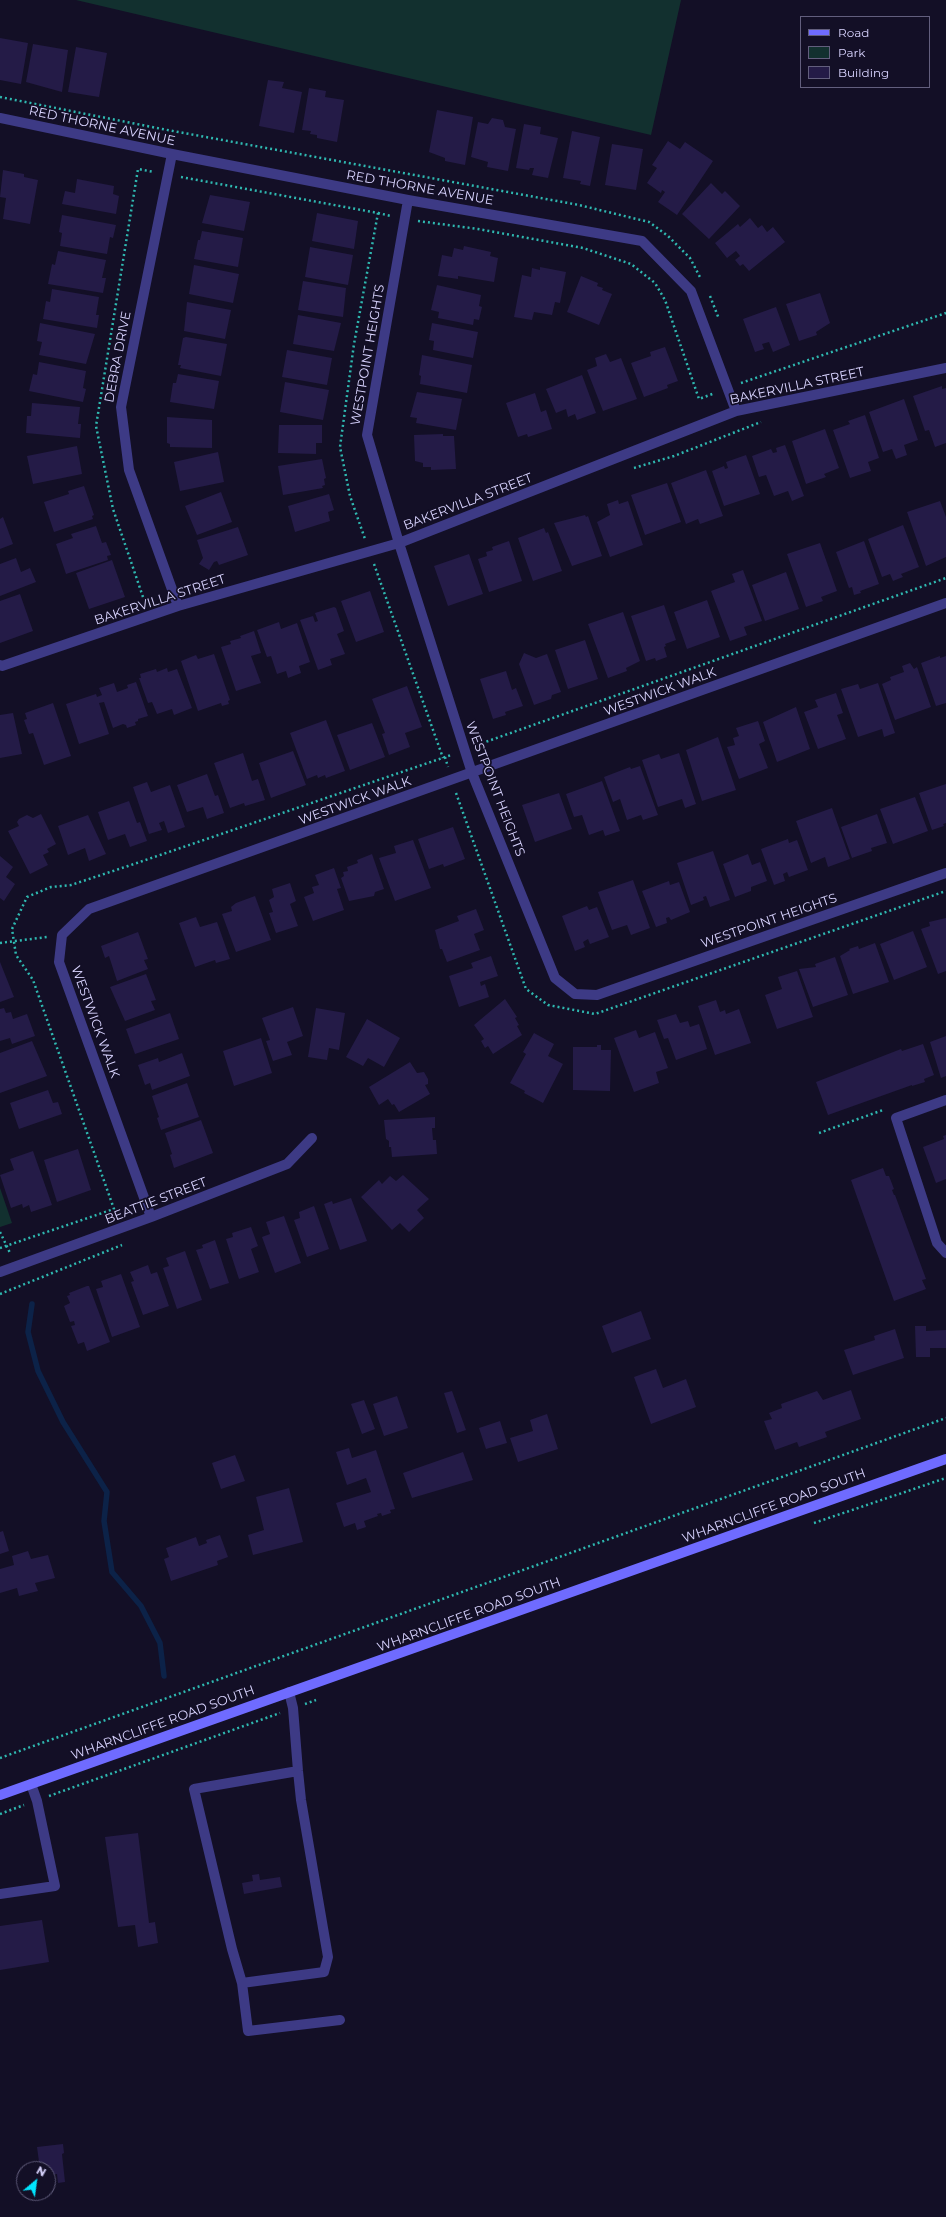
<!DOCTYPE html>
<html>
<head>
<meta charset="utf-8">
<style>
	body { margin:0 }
	#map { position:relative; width:946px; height:2217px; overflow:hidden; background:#130f26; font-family:Montserrat,sans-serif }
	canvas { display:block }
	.legend { position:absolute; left:800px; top:16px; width:130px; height:72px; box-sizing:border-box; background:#130f26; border:1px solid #625e7d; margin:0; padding:5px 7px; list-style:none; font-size:12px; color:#d9d4ff }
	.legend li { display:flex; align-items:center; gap:8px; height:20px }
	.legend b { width:20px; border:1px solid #625e7d }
	.north { position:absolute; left:16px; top:2161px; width:40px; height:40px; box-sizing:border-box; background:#130f26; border:1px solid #625e7d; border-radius:50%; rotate:29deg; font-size:11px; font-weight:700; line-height:16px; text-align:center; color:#d9d4ff }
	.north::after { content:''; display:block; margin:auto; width:14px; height:18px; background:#00e5ff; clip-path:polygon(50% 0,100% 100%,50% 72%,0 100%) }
</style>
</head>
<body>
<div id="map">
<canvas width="946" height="2217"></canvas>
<ul class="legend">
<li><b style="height:5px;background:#6f6bff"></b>Road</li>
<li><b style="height:11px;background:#12302f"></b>Park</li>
<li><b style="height:11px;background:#241b47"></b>Building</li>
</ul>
<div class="north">N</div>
</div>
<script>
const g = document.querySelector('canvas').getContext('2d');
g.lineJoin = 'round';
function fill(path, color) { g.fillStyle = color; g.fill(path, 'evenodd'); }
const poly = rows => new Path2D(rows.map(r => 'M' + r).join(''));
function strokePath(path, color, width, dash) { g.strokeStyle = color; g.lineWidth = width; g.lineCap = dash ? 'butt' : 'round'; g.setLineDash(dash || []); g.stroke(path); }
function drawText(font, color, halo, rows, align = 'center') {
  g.font = font + ' Montserrat,sans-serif'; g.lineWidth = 3.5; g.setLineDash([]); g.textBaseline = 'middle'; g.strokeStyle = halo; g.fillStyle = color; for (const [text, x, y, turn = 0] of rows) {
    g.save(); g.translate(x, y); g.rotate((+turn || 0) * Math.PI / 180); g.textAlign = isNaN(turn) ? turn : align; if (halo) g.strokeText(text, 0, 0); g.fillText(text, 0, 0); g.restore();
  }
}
const green = poly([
	[76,0,681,0,651,135],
	[0,1188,12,1223,0,1227]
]);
const stream = poly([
	[32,1304,28,1332,38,1371,63,1422,107,1492,104,1521,112,1572,141,1606,160,1643,164,1676]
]);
const building = poly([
	[0,38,28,43,21,84,0,80],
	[33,44,68,50,62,92,26,82],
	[76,47,107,53,99,97,68,92],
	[268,80,284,82,282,88,302,92,294,133,259,126],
	[309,88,326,91,325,97,344,100,337,142,317,138,317,135,310,134,311,131,302,130],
	[437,110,473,117,465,165,445,161,445,158,429,152],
	[492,118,503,120,505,127,516,129,508,171,487,167,488,162,471,157,478,122,488,124],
	[524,124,541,127,540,134,558,138,548,178,532,175,534,168,530,168,529,170,516,168],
	[572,131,600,137,590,186,580,184,581,181,563,178],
	[668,141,680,149,685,142,713,161,677,215,658,202,665,192,662,190,661,193,647,183,657,168,652,165],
	[612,144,643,149,636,190,605,185],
	[3,170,24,174,24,177,38,180,30,224,3,219,6,198,0,197],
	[77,179,114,186,113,194,119,196,116,214,62,204,65,191,75,193],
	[711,183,722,194,725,191,740,206,709,239,682,214],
	[210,195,250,202,244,231,202,223],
	[317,213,358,221,354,249,312,241],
	[62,215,116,225,113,238,110,237,107,254,60,246,62,233,59,232],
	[750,218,758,228,762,225,767,232,773,227,785,242,749,271,743,264,740,266,735,260,740,256,736,251,727,258,715,243,738,224,740,227],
	[202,231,243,238,238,267,194,259,198,240,200,240],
	[464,246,491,252,490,256,498,258,494,282,458,276,458,279,438,276,442,255,452,257,454,248,463,250],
	[310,247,353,255,348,285,305,277],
	[58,251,106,260,102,278,106,278,103,293,48,284,52,264,55,265],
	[194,265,239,274,233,303,189,294],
	[540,267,566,272,560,303,555,302,552,315,534,312,532,320,514,317,522,275,531,277,532,268,540,270],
	[581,276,598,283,597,286,603,288,602,290,612,294,599,325,567,312],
	[303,281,346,288,343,317,298,310],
	[437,285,481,295,479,306,482,307,479,320,474,319,473,325,438,318,439,312,431,310],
	[52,289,99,297,96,315,99,315,97,328,43,319,46,301,50,302],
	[820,293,830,323,816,332,817,335,799,341,786,304],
	[187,302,231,310,225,339,184,331],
	[776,307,790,345,773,352,769,342,762,344,764,349,755,352,743,319],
	[298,315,341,323,334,351,293,344],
	[40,323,95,334,86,364,39,355,42,342,37,341],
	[432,323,478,332,473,358,433,350,434,341,429,340],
	[186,337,227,344,221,376,180,368,181,365,178,365,183,338],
	[665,347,678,381,667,385,668,388,644,397,631,363,651,356,650,352],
	[287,350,332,358,327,385,282,377],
	[606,354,610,362,621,358,637,399,603,411,587,370,597,366,595,358],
	[422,355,472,365,467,393,420,384,421,376,419,375],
	[39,362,86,371,83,388,86,389,83,402,29,391,33,374,37,375],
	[178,374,219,381,214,409,170,402,173,383,176,383],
	[582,375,596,413,577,420,575,414,568,417,566,409,556,413,546,389],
	[285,382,329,390,323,420,280,412],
	[942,386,942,389,946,388,946,443,935,447,929,430,925,431,913,396],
	[417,392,462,399,456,430,416,423,417,418,410,417],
	[535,393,541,412,546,410,552,429,528,437,527,434,518,437,506,403],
	[904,399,918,440,904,445,907,455,896,459,892,449,883,452,869,412],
	[32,403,80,407,78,424,81,424,80,438,26,433,27,416,31,416],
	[865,415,879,458,868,462,871,471,850,478,833,430,850,424,848,421],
	[167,417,212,420,212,448,170,447,170,444,167,443],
	[279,425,322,425,322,443,316,443,316,454,278,453],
	[825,429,839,468,824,474,826,477,806,484,792,441],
	[443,434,443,436,454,436,456,469,431,470,431,467,423,467,423,463,415,461,414,435],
	[785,445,804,496,792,501,788,491,774,496,766,475,759,477,752,456,771,449,773,453,777,452,776,448],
	[77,446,82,474,33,484,27,456],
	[218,452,224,482,180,491,174,462],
	[746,455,760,494,724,506,712,471,724,466,725,469,728,468,726,462],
	[322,459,326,478,324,479,325,485,322,486,323,488,283,495,278,466],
	[706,470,723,516,700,524,698,519,686,524,671,483],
	[667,483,681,522,645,535,631,495],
	[84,486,94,515,92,516,93,519,54,532,44,502,69,494,68,491],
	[221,492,232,522,197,535,185,506],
	[329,494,334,510,328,512,330,521,295,532,288,506],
	[618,500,619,504,628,501,643,545,610,557,597,522,610,515,607,504],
	[940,501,946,517,946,557,926,566,907,512],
	[585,515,586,517,588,516,602,556,572,566,554,523],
	[3,517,13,544,0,549,0,519],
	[903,525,919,567,901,574,903,577,893,581,890,574,882,577,868,539],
	[96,526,102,543,106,542,111,555,107,556,108,560,66,574,56,544,73,538,71,534],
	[238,527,248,555,219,565,217,561,214,562,209,570,199,564,203,558,197,540],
	[544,528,546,533,548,532,562,571,533,581,518,538],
	[509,541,522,581,489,592,478,559,487,556,486,552,493,550,492,547],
	[864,541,879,584,860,591,861,593,854,595,852,587,849,588,836,552],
	[820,543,837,591,821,597,823,601,806,607,787,554],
	[469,554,483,594,448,606,434,566],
	[16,558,21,572,30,568,36,582,0,596,0,564],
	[112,560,125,597,89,609,76,573],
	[743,570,762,621,744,627,747,635,730,641,711,591,735,582,732,574],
	[786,572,799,609,765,621,752,585],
	[370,591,384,632,356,642,341,601],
	[20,594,33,631,0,643,0,601],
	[707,600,720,637,687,649,674,612],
	[664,605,676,640,665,644,666,646,664,647,667,657,656,661,655,658,646,661,631,616],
	[334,607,336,608,344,631,337,634,345,654,330,659,332,665,318,670,300,620,313,616,315,622,318,621,315,613],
	[623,612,640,661,626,668,627,671,608,678,588,624],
	[279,622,281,629,297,623,310,662,299,666,301,673,288,678,286,671,277,674,271,656,267,657,257,630],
	[254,631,261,653,251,656,261,683,236,691,221,647,231,644,230,641,241,638,240,636],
	[585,640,598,679,568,689,555,650],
	[524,653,536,658,547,654,561,692,552,695,551,699,534,705,519,664],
	[214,654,230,700,228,701,229,704,222,706,221,703,198,711,181,661,196,655,198,659],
	[940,656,940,658,946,656,946,703,936,706,921,663],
	[910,663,914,669,917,667,931,707,895,720,882,684,891,680,890,677,904,672,902,666],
	[167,668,168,672,177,669,192,708,174,715,172,709,157,714,152,702,148,703,139,678,141,678,140,674,156,669,157,672],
	[506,671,512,690,516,688,523,706,505,712,506,715,493,719,480,679],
	[136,682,148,716,138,719,138,721,135,722,136,725,127,728,126,725,123,724,113,728,104,702,99,703,109,734,79,744,66,704,96,694,97,697,102,695,99,688,114,683,117,692,128,688,127,685],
	[878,683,895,733,884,737,882,729,858,737,841,689,858,684,860,689],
	[407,686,422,727,405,733,410,747,389,755,382,734,385,733,372,699],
	[836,693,843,713,837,715,846,739,818,749,804,712,818,707,815,700],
	[53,703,71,756,44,765,33,733,29,734,24,720,27,719,25,713],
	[796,707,810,749,777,762,763,722],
	[13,713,22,754,0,758,0,715],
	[326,720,345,771,326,778,325,775,318,778,317,775,307,779,290,733],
	[758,721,765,741,759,744,768,768,739,779,727,747,735,745,733,738,739,736,736,728],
	[372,723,385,757,350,770,337,735],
	[718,737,736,790,702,801,686,750],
	[293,751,306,785,271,798,259,763],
	[243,753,252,781,258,779,265,800,245,806,244,803,230,808,214,763],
	[679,753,696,804,685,808,682,799,658,807,642,760,659,754,661,759],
	[640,766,658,815,643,820,641,815,627,820,620,799,613,802,604,777,630,767,631,769],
	[207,774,215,796,218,795,224,813,207,819,203,807,187,812,177,785],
	[602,781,620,831,605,836,603,830,589,835,582,815,574,817,566,794],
	[147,782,151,792,170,785,185,827,168,833,164,821,159,823,162,830,149,834,133,787],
	[946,784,946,823,943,824,944,826,932,830,919,793],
	[559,793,572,829,535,842,522,805],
	[915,797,928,831,893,844,880,809],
	[129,801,137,823,140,822,147,841,130,847,125,834,108,840,98,812],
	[832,808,850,859,828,867,825,857,811,863,796,821],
	[41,814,56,844,47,849,49,852,43,855,48,865,30,874,8,831,19,826,17,822,19,819,27,815,33,818],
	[877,814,887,843,871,848,872,851,852,858,841,827],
	[88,815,106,854,89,861,85,848,68,855,58,826],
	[453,827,465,859,444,867,443,864,429,869,418,839],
	[788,839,789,843,797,840,808,870,789,877,787,872,783,874,785,881,774,885,761,849],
	[413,840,431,888,395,901,379,858,396,853,394,846],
	[713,851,730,900,710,907,706,896,703,897,704,900,691,905,677,863],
	[372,854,384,889,375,892,374,896,349,901,341,878,344,876,343,872,348,871,347,867,358,863,357,860],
	[748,854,752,865,760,862,767,881,751,887,751,891,735,897,723,864],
	[0,856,13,867,6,877,15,884,4,901,0,898],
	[334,868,341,888,337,889,344,910,313,921,304,897,314,893,312,887,319,885,315,875],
	[633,880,650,928,631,935,627,925,612,930,598,892],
	[669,881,670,885,679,882,690,912,671,920,669,917,666,918,667,923,656,927,642,891],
	[290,883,296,901,290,904,298,926,276,933,269,913,273,912,269,900,274,897,272,889],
	[255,896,271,940,236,952,222,914,232,911,231,907,236,903],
	[587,906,589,910,597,907,609,937,590,944,588,939,583,942,585,947,575,951,562,916],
	[476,909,484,930,474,934,480,950,447,962,442,949,440,949,435,930,459,921,457,916],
	[196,917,200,927,217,922,230,959,216,963,215,960,195,967,179,923],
	[946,918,946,971,938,974,921,929,930,926,929,922],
	[913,931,927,967,894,980,880,944],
	[138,932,148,959,144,960,148,969,117,981,109,956,105,958,101,946],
	[875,943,889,982,853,994,840,956,850,950,849,949,858,946,859,949],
	[491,956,498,976,480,982,481,986,485,984,489,997,459,1007,449,976,473,968,471,963],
	[835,957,848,995,813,1007,799,969,816,967,815,964],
	[0,962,14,997,0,1002],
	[797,971,813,1017,777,1029,765,995,782,989,778,977],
	[146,974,156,1000,151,1001,155,1010,125,1021,110,987],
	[505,999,517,1017,515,1018,519,1025,517,1026,522,1035,493,1054,488,1046,485,1048,481,1041,484,1039,474,1025],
	[716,1000,720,1012,725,1010,726,1014,739,1009,751,1043,715,1055,698,1006],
	[293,1007,303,1036,287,1042,292,1055,273,1061,266,1041,270,1040,262,1018],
	[4,1008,6,1013,11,1012,13,1019,27,1014,35,1036,12,1044,10,1038,0,1041,0,1009],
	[316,1008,345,1013,339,1050,329,1048,327,1060,308,1057],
	[170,1013,179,1039,135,1054,126,1029],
	[676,1014,680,1023,688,1021,690,1027,699,1024,707,1049,676,1060,668,1038,664,1039,657,1020],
	[367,1019,400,1038,384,1067,368,1058,363,1066,346,1057],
	[636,1030,639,1038,655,1032,668,1068,656,1072,659,1083,634,1092,614,1038],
	[534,1033,554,1044,548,1056,563,1064,543,1103,524,1093,525,1091,510,1083,526,1054,523,1052],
	[946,1036,946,1076,941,1078,930,1042],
	[261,1038,272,1073,234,1086,223,1051],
	[32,1041,47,1076,0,1093,0,1053],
	[923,1044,934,1075,924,1079,925,1082,912,1086,912,1085,828,1115,816,1082,901,1049,902,1051],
	[597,1045,601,1045,601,1050,611,1050,610,1091,573,1090,573,1047,597,1047],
	[182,1053,190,1076,152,1090,150,1083,145,1085,138,1065,158,1058,159,1062],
	[410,1062,417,1073,424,1072,428,1079,428,1084,425,1085,430,1094,399,1112,394,1104,392,1105,388,1099,379,1105,369,1087],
	[187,1083,199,1117,161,1130,157,1118,159,1117,152,1096],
	[48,1090,53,1103,58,1102,62,1114,19,1129,10,1103],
	[435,1117,435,1128,432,1128,433,1140,436,1140,437,1154,392,1157,391,1147,389,1147,389,1141,386,1139,384,1120],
	[201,1120,213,1153,174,1168,170,1155,172,1154,165,1133],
	[946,1135,946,1179,936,1183,923,1147,944,1139,943,1136],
	[78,1149,91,1190,57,1202,44,1160],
	[33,1151,52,1205,31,1212,29,1205,23,1208,22,1204,11,1208,0,1175,14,1170,10,1159],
	[883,1168,886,1176,889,1176,894,1189,892,1190,894,1195,895,1195,926,1279,922,1280,926,1289,894,1301,851,1180],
	[403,1175,429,1199,417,1210,424,1218,409,1232,400,1223,392,1230,361,1197,379,1180,382,1184,390,1176,396,1181],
	[351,1198,367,1241,340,1250,324,1204,332,1201,333,1204],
	[314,1206,329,1249,307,1257,294,1220,300,1218,299,1212],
	[284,1216,301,1263,275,1273,262,1237,270,1234,266,1222],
	[251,1227,258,1246,251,1249,259,1272,239,1279,226,1239,233,1237,232,1233],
	[215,1240,229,1283,210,1289,196,1250,203,1248,202,1245],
	[185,1251,202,1300,177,1309,163,1268,169,1266,166,1258],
	[148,1265,151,1274,157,1272,169,1306,143,1315,131,1282,134,1281,130,1272],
	[121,1274,140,1327,112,1337,96,1289,103,1287,101,1281],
	[87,1286,89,1286,110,1342,87,1351,84,1342,78,1344,71,1326,75,1325,74,1321,70,1322,64,1306,70,1303,67,1296,70,1295,69,1293],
	[641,1311,651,1339,612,1353,602,1326],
	[915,1326,926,1326,926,1331,946,1330,946,1348,930,1348,930,1357,916,1357],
	[895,1329,904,1358,853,1375,844,1350,875,1340,874,1336],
	[656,1369,663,1388,686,1379,696,1407,651,1424,634,1377],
	[851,1390,861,1419,825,1432,827,1437,799,1447,797,1442,775,1450,764,1421,772,1419,769,1413,782,1408,781,1404,817,1391,823,1400],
	[452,1391,466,1430,457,1433,444,1393],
	[397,1396,408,1428,384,1436,373,1404],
	[364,1400,375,1429,362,1434,351,1404],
	[547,1414,558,1449,518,1462,510,1438,533,1431,530,1420],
	[500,1421,507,1443,486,1449,479,1428],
	[349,1448,352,1458,376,1450,395,1509,390,1510,391,1513,382,1516,381,1513,377,1514,378,1516,364,1521,366,1527,357,1530,355,1523,344,1527,336,1503,371,1492,366,1478,347,1485,336,1452],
	[463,1452,473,1480,412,1498,403,1473],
	[235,1455,245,1481,221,1489,212,1463],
	[289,1488,303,1542,253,1555,248,1535,264,1530,256,1497],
	[3,1531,9,1551,0,1554,0,1532],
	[220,1535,228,1557,217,1561,218,1565,171,1581,164,1559,169,1557,166,1548,196,1537,199,1546,207,1543,206,1540],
	[28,1551,31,1559,48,1555,55,1578,35,1583,38,1591,19,1596,17,1588,0,1593,0,1569,14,1565,12,1556],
	[138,1833,149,1923,155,1922,158,1943,138,1947,135,1925,118,1927,105,1837],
	[259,1874,260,1880,280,1877,282,1887,244,1894,242,1883,253,1881,252,1875],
	[42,1920,49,1962,0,1970,0,1926],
	[63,2144,64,2153,62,2154,65,2182,58,2183,57,2174,48,2175,48,2169,40,2169,37,2147]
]);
const path = poly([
	[0,97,162,129,579,205,649,222,668,236,690,258,701,279],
	[181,177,378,213,354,344,340,447,350,496,365,539],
	[378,213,391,216],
	[418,221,478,229,583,248,631,264,655,283,665,300,699,399,715,393],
	[710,296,719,319],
	[741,383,946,313],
	[634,468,674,456,761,422],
	[374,564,443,758],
	[143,597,113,509,96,426,138,169,154,172],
	[477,745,946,578],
	[445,757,448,767],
	[456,793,526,989,548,1005,595,1014,946,891],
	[0,943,47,937],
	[819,1133,883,1110],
	[0,1232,10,1253],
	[0,1248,114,1209,33,980,16,955,12,929,27,897,51,887,71,885,128,866,451,755],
	[0,1294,122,1245],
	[814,1523,946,1478],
	[305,1704,316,1700],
	[0,1758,946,1418],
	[49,1796,280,1713],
	[0,1814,24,1805]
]);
const service = poly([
	[946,1100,896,1118,937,1243,946,1253],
	[289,1692,293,1708,298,1771,301,1800,328,1957,324,1972,242,1983,232,1949,194,1789,298,1771],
	[0,1894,55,1886,37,1801,31,1784],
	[242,1983,248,2031,340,2020]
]);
const minor = poly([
	[0,118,172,154,408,200,642,241,691,291,736,411],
	[172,154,121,407,129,470,178,606],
	[408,200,367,435,399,543,472,773,555,978,575,994,597,995,946,873],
	[0,665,2,666,178,606,399,543,736,411,946,368],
	[151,1217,59,962,62,935,89,909,946,603],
	[0,1272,151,1217,287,1164,312,1138]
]);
const secondary = poly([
	[0,1795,946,1459]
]);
const streetNames = [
	["RED THORNE AVENUE",102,126,12],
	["RED THORNE AVENUE",420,188,10],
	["WESTPOINT HEIGHTS",368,355,-80],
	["DEBRA DRIVE",118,357,-79],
	["BAKERVILLA STREET",797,386,-12],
	["BAKERVILLA STREET",468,502,-21],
	["BAKERVILLA STREET",160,600,-18],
	["WESTWICK WALK",660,692,-20],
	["WESTPOINT HEIGHTS",495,789,69],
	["WESTWICK WALK",355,801,-20],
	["WESTPOINT HEIGHTS",769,921,-19],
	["WESTWICK WALK",95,1022,70],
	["BEATTIE STREET",156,1201,-21],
	["WHARNCLIFFE ROAD SOUTH",774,1506,-20],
	["WHARNCLIFFE ROAD SOUTH",469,1615,-20],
	["WHARNCLIFFE ROAD SOUTH",163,1723,-20]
];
fill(green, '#12302f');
strokePath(stream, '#0c2248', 5.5);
fill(building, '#241b47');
strokePath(path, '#2fb8b0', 2.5, [2, 3]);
strokePath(service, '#3d3a85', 10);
strokePath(minor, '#3d3a85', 10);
strokePath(secondary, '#6f6bff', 10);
drawText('13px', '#d9d4ff', '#130f26', streetNames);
</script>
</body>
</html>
